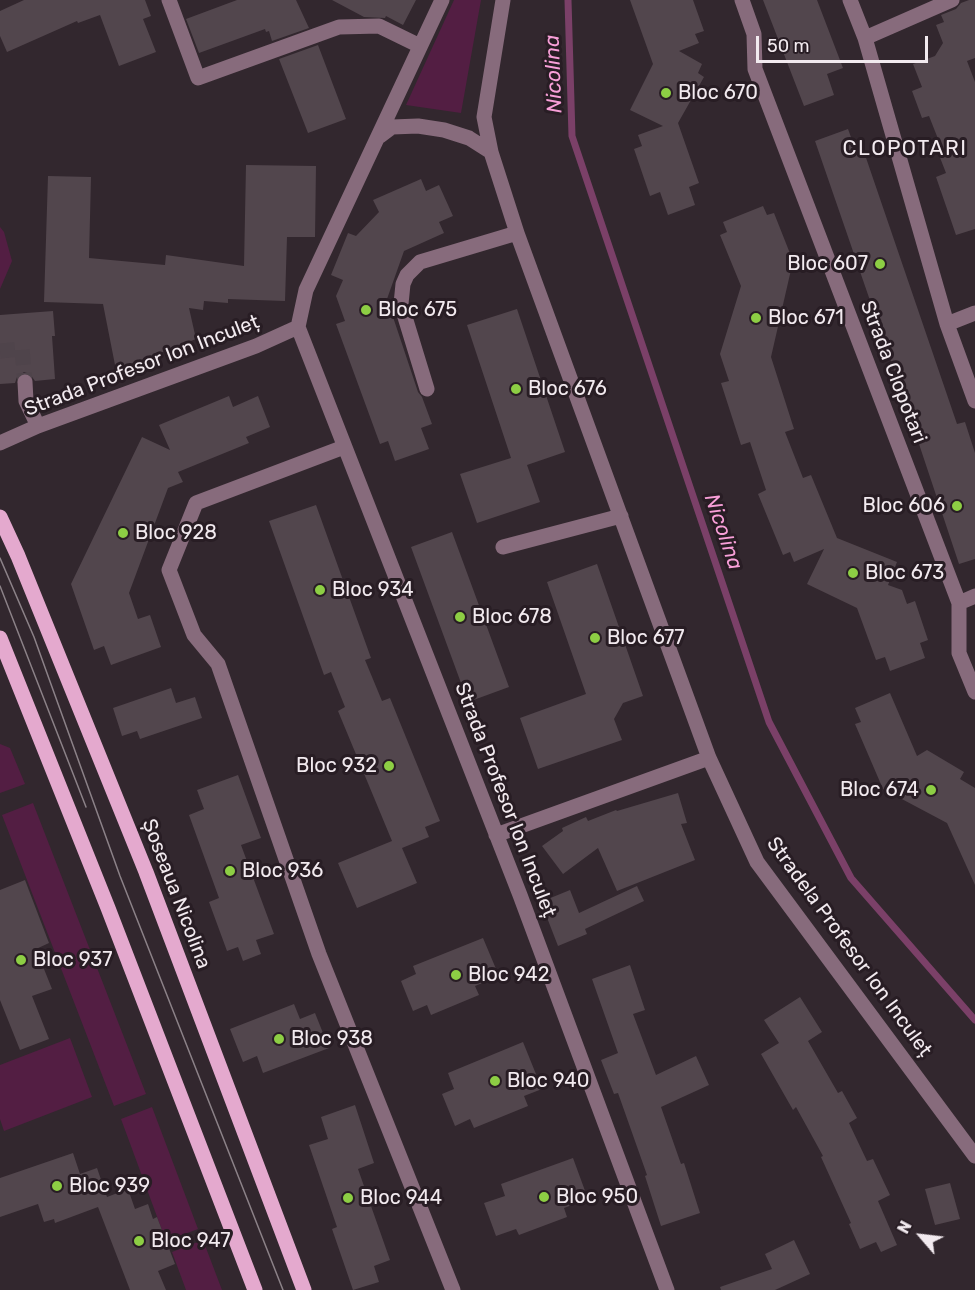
<!DOCTYPE html>
<html>
<head>
<meta charset="utf-8">
<style>
	body { margin:0 }
	#map { position:relative; width:975px; height:1290px; overflow:hidden; background:#32272e; font-family:Rubik,sans-serif }
	canvas { display:block }
	.north { position:absolute; left:891px; top:1206px; width:60px; height:60px; -webkit-text-stroke:4px #281d24; paint-order:stroke; rotate:298deg; font-size:16px; font-weight:700; line-height:24px; text-align:center; color:#f2eaef }
	.north::after { content:''; display:block; margin:auto; width:21px; height:27px; background:#f2eaef; clip-path:polygon(50% 0,100% 100%,50% 72%,0 100%) }
	.scale { position:absolute; left:756px; top:36px; width:172px; height:27px; box-sizing:border-box; border:3px solid #f2eaef; border-top:0; padding-left:8px; font-size:18px; line-height:21px; white-space:nowrap; color:#f2eaef; -webkit-text-stroke:4px #281d24; paint-order:stroke }
</style>
</head>
<body>
<div id="map">
<canvas width="975" height="1290"></canvas>
<div class="north">N</div>
<div class="scale">50 m</div>
</div>
<script>
const g = document.querySelector('canvas').getContext('2d');
g.lineJoin = 'round';
function fill(path, color) { g.fillStyle = color; g.fill(path, 'evenodd'); }
const poly = rows => new Path2D(rows.map(r => 'M' + r).join(''));
function strokePath(path, color, width, dash) { g.strokeStyle = color; g.lineWidth = width; g.lineCap = dash ? 'butt' : 'round'; g.setLineDash(dash || []); g.stroke(path); }
function drawText(font, color, halo, rows, align = 'center') {
  g.font = font + ' Rubik,sans-serif'; g.lineWidth = 6; g.setLineDash([]); g.textBaseline = 'middle'; g.strokeStyle = halo; g.fillStyle = color; for (const [text, x, y, turn = 0] of rows) {
    g.save(); g.translate(x, y); g.rotate((+turn || 0) * Math.PI / 180); g.textAlign = isNaN(turn) ? turn : align; if (halo) g.strokeText(text, 0, 0); g.fillText(text, 0, 0); g.restore();
  }
}
const green = poly([
	[454,0,481,0,461,113,406,105],
	[0,227,4,232,12,261,0,289],
	[0,744,10,748,25,784,0,793],
	[33,803,146,1094,114,1106,2,815],
	[70,1038,92,1097,4,1131,0,1119,0,1065],
	[152,1107,198,1229,166,1241,121,1119],
	[203,1240,222,1290,186,1290,172,1252]
]);
const stream = poly([
	[568,0,572,136,769,722,851,878,975,1020]
]);
const building = poly([
	[24,0,145,0,151,16,143,19,156,52,119,66,100,15,78,23,77,21,7,52,0,36,0,11],
	[237,0,296,0,309,28,272,41,269,31,266,32,265,29,199,53,186,19],
	[332,0,416,0,403,25,386,16,385,18,364,17],
	[630,0,693,0,704,31,695,34,699,43,679,51,702,64,698,73,704,77,678,123,699,183,689,187,695,205,668,215,660,192,650,196,634,149,642,146,638,135,663,126,630,110,653,64],
	[763,0,817,0,843,68,827,74,834,95,804,106],
	[969,0,975,0,975,58,967,61,975,82,975,229,956,235,936,177,946,173,939,155,944,154,929,116,922,118,912,91,922,87,913,64,935,56,943,43,936,25,944,22,941,15,956,9,961,3],
	[318,45,346,119,308,133,279,59],
	[848,129,856,151,863,149,957,424,965,422,975,453,975,559,959,564,905,402,815,141],
	[246,165,316,166,315,237,287,237,285,301,228,299,228,303,204,301,203,310,189,308,196,339,116,370,103,304,44,302,48,176,91,177,89,258,165,265,166,255,244,266],
	[421,179,426,191,439,185,453,216,439,222,444,233,404,251,387,299,418,392,422,397,432,424,421,428,429,449,395,461,388,441,380,444,336,324,345,321,336,296,343,280,331,275,348,233,356,236,379,212,373,200],
	[763,206,767,215,774,213,793,261,771,357,794,429,785,432,803,478,811,475,837,538,897,562,888,585,902,590,907,604,915,601,928,640,920,643,925,658,890,671,885,657,876,660,857,608,807,584,824,549,794,562,790,552,783,555,758,494,766,490,750,442,741,445,721,383,729,381,720,354,741,286,720,235,727,232,723,222],
	[517,309,565,452,527,465,540,502,477,523,460,474,511,458,467,325],
	[53,311,55,336,52,336,55,379,35,381,30,374,24,372,17,377,15,383,0,384,0,315],
	[229,396,233,407,258,396,270,427,246,437,249,443,178,472,183,482,168,488,129,593,138,619,150,615,161,647,111,665,104,646,94,650,71,584,142,437,170,450,159,425],
	[316,505,371,658,365,660,382,701,390,698,440,821,425,827,429,837,402,848,417,883,357,908,338,863,392,841,338,711,345,707,331,672,324,675,269,521],
	[452,532,509,687,468,702,411,547],
	[597,564,643,696,623,703,614,719,622,740,538,769,520,718,586,694,547,582],
	[171,688,176,703,195,697,202,718,140,739,137,731,122,736,113,708],
	[890,693,917,756,927,750,964,772,960,779,975,788,975,885,947,823,883,789,855,724,861,722,855,708],
	[238,775,261,838,241,845,274,934,256,940,261,954,243,961,238,947,227,951,209,902,219,898,189,815,204,809,197,790],
	[678,793,687,823,681,824,695,860,617,891,598,848,563,874,542,846,563,831,562,828,586,817,588,821,616,810,617,811],
	[25,880,49,943,36,949,52,989,32,996,49,1039,20,1050,0,1000,0,890],
	[637,886,644,901,585,929,587,934,558,946,546,915,553,912,548,899,570,890,579,913],
	[483,938,499,976,475,986,479,995,431,1015,427,1005,413,1011,401,981,416,974,413,966],
	[630,965,645,1010,633,1014,656,1075,696,1056,709,1085,661,1107,681,1164,684,1163,700,1213,661,1226,645,1176,647,1175,618,1093,614,1094,601,1060,618,1053,592,979],
	[800,997,822,1032,808,1041,838,1093,842,1091,857,1118,849,1123,867,1161,873,1159,890,1195,878,1201,897,1245,881,1252,876,1242,860,1249,849,1224,851,1223,821,1157,823,1156,796,1107,793,1110,761,1054,779,1043,764,1020],
	[294,1004,300,1019,315,1013,329,1048,263,1073,257,1056,243,1062,230,1029],
	[523,1042,542,1089,524,1096,528,1106,474,1128,470,1119,455,1126,442,1094,454,1089,448,1073],
	[355,1105,374,1163,358,1169,390,1260,374,1266,379,1282,353,1290,332,1229,337,1227,309,1145,328,1139,321,1117],
	[73,1153,80,1174,97,1168,107,1197,128,1189,135,1209,148,1204,153,1219,157,1217,175,1264,158,1271,166,1290,130,1290,98,1207,55,1223,54,1219,44,1222,38,1204,0,1217,0,1178],
	[573,1158,588,1199,564,1208,567,1217,519,1235,516,1229,496,1236,484,1203,505,1196,501,1184],
	[950,1183,960,1219,935,1225,925,1189],
	[794,1240,810,1274,775,1290,721,1290,720,1287,772,1269,765,1254]
]);
const minorTunnel = poly([
	[0,351,22,349,25,382]
]);
const minor = poly([
	[169,0,198,78,339,27,379,26,420,46],
	[442,0,306,290,298,327,520,895,667,1290],
	[503,0,484,117,491,152,517,233,709,758,757,862,975,1156],
	[742,0,754,34,755,69,959,603,959,653,975,692],
	[850,0,865,38,947,324,975,401],
	[865,38,952,0],
	[380,136,392,127,418,126,444,130,469,138,491,152],
	[947,324,975,313],
	[25,382,26,401,38,426],
	[427,389,401,304,403,284,407,275,420,262,517,233],
	[0,443,38,426,256,346,298,327],
	[344,447,196,503,169,570,194,635,218,664,319,954,453,1290],
	[503,547,621,516],
	[959,603,975,596],
	[496,835,709,758]
]);
const major = poly([
	[0,517,18,556,146,872,304,1290],
	[0,638,108,908,255,1290]
]);
const tram = poly([
	[0,558,34,637,120,876,283,1290],
	[0,586,86,807]
]);
const markers = [
	[666,93,6,"#8dce44"],
	[880,264,6,"#8dce44"],
	[366,310,6,"#8dce44"],
	[756,318,6,"#8dce44"],
	[516,389,6,"#8dce44"],
	[957,506,6,"#8dce44"],
	[123,533,6,"#8dce44"],
	[853,573,6,"#8dce44"],
	[320,590,6,"#8dce44"],
	[460,617,6,"#8dce44"],
	[595,638,6,"#8dce44"],
	[389,766,6,"#8dce44"],
	[931,790,6,"#8dce44"],
	[230,871,6,"#8dce44"],
	[21,960,6,"#8dce44"],
	[456,975,6,"#8dce44"],
	[279,1039,6,"#8dce44"],
	[495,1081,6,"#8dce44"],
	[57,1186,6,"#8dce44"],
	[544,1197,6,"#8dce44"],
	[348,1198,6,"#8dce44"],
	[139,1241,6,"#8dce44"]
];
const poiNames = [
	["Bloc 670",678,93],
	["Bloc 607",868,264,"right"],
	["Bloc 675",378,310],
	["Bloc 671",768,318],
	["Bloc 676",528,389],
	["Bloc 606",945,506,"right"],
	["Bloc 928",135,533],
	["Bloc 673",865,573],
	["Bloc 934",332,590],
	["Bloc 678",472,617],
	["Bloc 677",607,638],
	["Bloc 932",377,766,"right"],
	["Bloc 674",919,790,"right"],
	["Bloc 936",242,871],
	["Bloc 937",33,960],
	["Bloc 942",468,975],
	["Bloc 938",291,1039],
	["Bloc 940",507,1081],
	["Bloc 939",69,1186],
	["Bloc 950",556,1197],
	["Bloc 944",360,1198],
	["Bloc 947",151,1241]
];
const streetNames = [
	["Strada Profesor Ion Inculeț",142,366,-21],
	["Strada Clopotari",893,372,69],
	["Strada Profesor Ion Inculeț",505,800,69],
	["Șoseaua Nicolina",176,894,69],
	["Stradela Profesor Ion Inculeț",849,947,54]
];
const waterNames = [
	["Nicolina",554,74,-92],
	["Nicolina",723,532,71]
];
const neighbourhoodNames = [
	["CLOPOTARI",905,149]
];
fill(green, '#531e43');
strokePath(stream, '#7b4068', 7);
fill(building, '#52464d');
strokePath(minorTunnel, '#4f444b', 15, [15, 8]);
strokePath(minor, '#876b7c', 15);
strokePath(major, '#e4a9ce', 15);
strokePath(tram, '#8c8288', 1.5);
for (const [x, y, r, color] of markers) { const dot = new Path2D(); dot.arc(x, y, r, 0, 2 * Math.PI); g.fillStyle = color; g.fill(dot); strokePath(dot, '#281d24', 2); }
drawText('20px', '#f2eaef', '#281d24', poiNames, 'left');
drawText('20px', '#f2eaef', '#281d24', streetNames);
drawText('italic 21px', '#f89fd8', '#281d24', waterNames);
g.letterSpacing = '1.5px';
drawText('21px', '#f2eaef', '#281d24', neighbourhoodNames);
g.letterSpacing = '0px';
</script>
</body>
</html>
